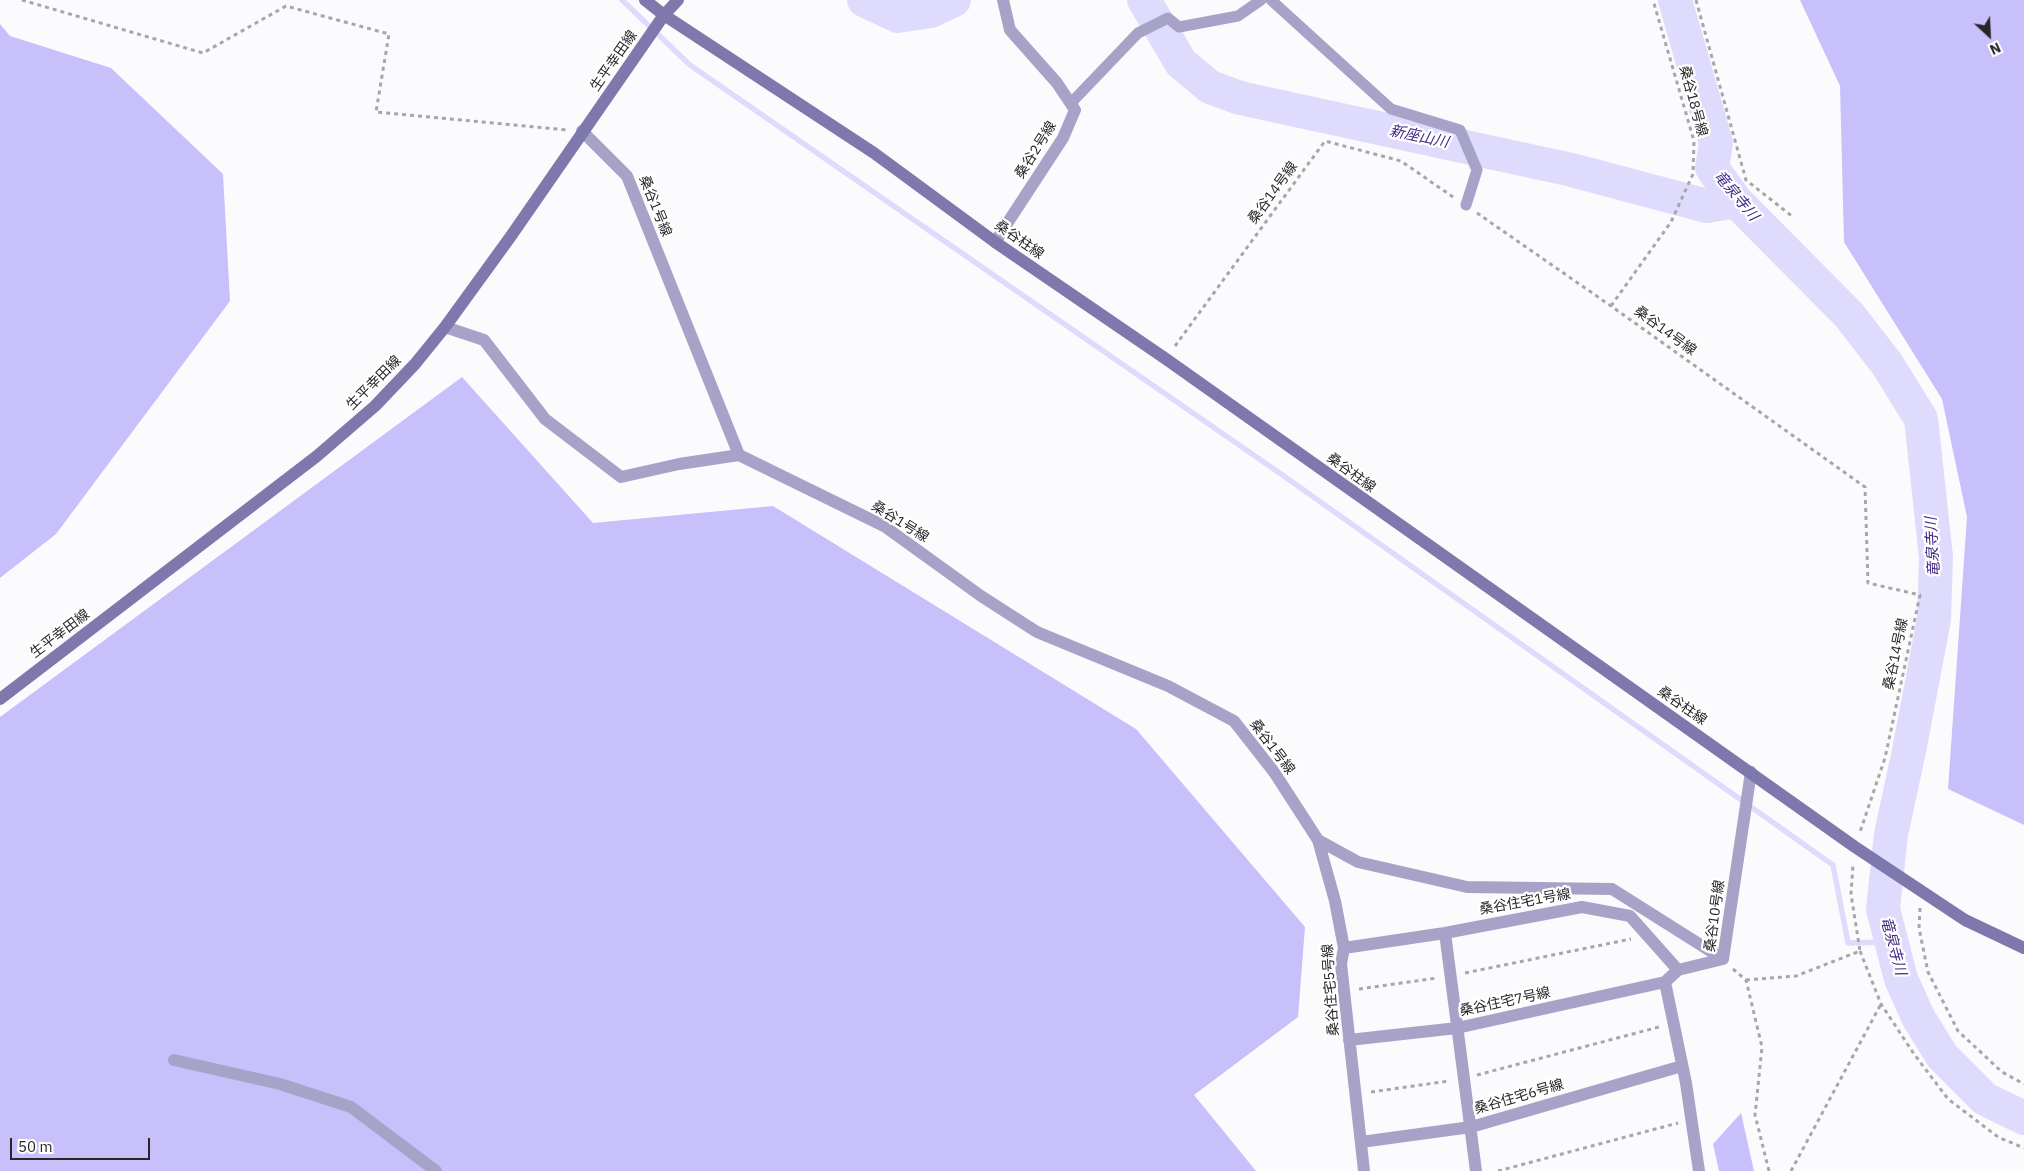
<!DOCTYPE html>
<html>
<head>
<meta charset="utf-8">
<style>
	body { margin:0 }
	#map { position:relative; width:2024px; height:1171px; overflow:hidden; background:#fbfbfe; font-family:"IBM Plex Sans",sans-serif }
	canvas { display:block }
	.north { position:absolute; left:1964px; top:10px; width:50px; height:50px; -webkit-text-stroke:4px #fff; paint-order:stroke; rotate:155deg; font-size:14px; font-weight:700; line-height:20px; text-align:center; color:#262629 }
	.north::after { content:''; display:block; margin:auto; width:18px; height:22px; background:#262629; clip-path:polygon(50% 0,100% 100%,50% 72%,0 100%) }
	.scale { position:absolute; left:10px; top:1138px; width:140px; height:22px; box-sizing:border-box; border:2px solid #262629; border-top:0; padding-left:6px; font-size:15px; line-height:18px; white-space:nowrap; color:#262629; -webkit-text-stroke:4px #fff; paint-order:stroke }
</style>
</head>
<body>
<div id="map">
<canvas width="2024" height="1171"></canvas>
<div class="north">N</div>
<div class="scale">50 m</div>
</div>
<script>
const g = document.querySelector('canvas').getContext('2d');
g.lineJoin = 'round';
function fill(path, color) { g.fillStyle = color; g.fill(path, 'evenodd'); }
const poly = rows => new Path2D(rows.map(r => 'M' + r).join(''));
function strokePath(path, color, width, dash) { g.strokeStyle = color; g.lineWidth = width; g.lineCap = dash ? 'butt' : 'round'; g.setLineDash(dash || []); g.stroke(path); }
function drawText(font, color, halo, rows, align = 'center') {
  g.font = font + ' "IBM Plex Sans","Noto Sans JP",sans-serif'; g.lineWidth = 4.5; g.setLineDash([]); g.textBaseline = 'middle'; g.strokeStyle = halo; g.fillStyle = color; for (const [text, x, y, turn = 0] of rows) {
    g.save(); g.translate(x, y); g.rotate((+turn || 0) * Math.PI / 180); g.textAlign = isNaN(turn) ? turn : align; if (halo) g.strokeText(text, 0, 0); g.fillText(text, 0, 0); g.restore();
  }
}
const green = poly([
	[1800,0,2024,0,2024,825,1948,789,1967,517,1942,399,1844,242,1840,86],
	[0,24,10,36,111,68,223,174,230,301,56,534,0,578],
	[462,377,593,523,773,506,1136,729,1305,927,1298,1017,1194,1095,1256,1171,0,1171,0,717],
	[1741,1113,1754,1171,1719,1171,1713,1144]
]);
const stream = poly([
	[622,0,690,65,1281,474,1833,865,1848,943,1891,942]
]);
const river = poly([
	[864,0,898,16,931,11,954,0],
	[1144,0,1181,63,1210,87,1240,98,1572,170,1707,206,1736,201],
	[1675,0,1716,143,1712,168,1736,201,1849,315,1887,364,1921,419,1936,557,1934,619,1909,751,1891,834,1883,909,1901,979,1918,1017,1942,1056,1985,1099,2024,1118]
]);
const path = poly([
	[22,0,203,53,286,6,389,34,376,112,567,130],
	[1696,0,1746,180,1793,217],
	[1477,213,1611,306,1865,487,1868,583,1920,595,1885,758,1860,832],
	[1611,306,1671,222,1693,174,1694,141,1653,0],
	[1175,346,1325,141,1401,161,1453,197],
	[1920,908,1919,928,1928,972,1958,1031,2002,1072,2024,1084],
	[1860,951,1881,1004,1914,1054,1948,1099,1998,1137,2024,1148],
	[1733,969,1746,980,1762,1047,1755,1115,1769,1171],
	[1465,973,1631,939],
	[1746,980,1796,976,1860,951,1851,894,1853,865],
	[1359,989,1437,978],
	[1477,1075,1659,1027],
	[1371,1092,1449,1081],
	[1498,1171,1678,1123],
	[1791,1171,1881,1004]
]);
const lane = poly([
	[1271,0,1391,109,1460,130,1477,170,1466,205],
	[1071,103,1138,33,1168,18,1179,27,1238,16,1261,0]
]);
const street = poly([
	[582,131,627,176,739,455,884,526,981,596,1037,632,1168,686,1234,721,1274,772,1318,840,1335,901,1344,948,1341,964,1364,1171],
	[995,242,1063,138,1075,110,1057,83,1010,30,1003,0],
	[445,327,484,340,545,419,621,477,679,464,739,455],
	[1318,840,1358,862,1467,887,1612,889,1723,959],
	[1445,933,1476,1171],
	[1344,948,1445,933,1582,907,1630,916,1678,970],
	[1723,959,1751,772],
	[1349,1040,1457,1028,1665,982],
	[174,1060,280,1084,351,1107,436,1171],
	[1361,1142,1471,1127,1682,1066],
	[1699,1171,1686,1083,1665,982,1678,970,1723,959]
]);
const secondary = poly([
	[645,0,664,15,874,153,995,242,1166,359,1855,847,1965,920,2024,948],
	[0,699,317,456,375,406,415,364,445,327,511,236,664,15,678,0]
]);
const streetNames = [
	["生平幸田線",614,61,-55],
	["桑谷18号線",1693,101,75],
	["桑谷2号線",1036,150,-58],
	["桑谷14号線",1273,193,-54],
	["桑谷1号線",655,206,68],
	["桑谷柱線",1019,240,35],
	["桑谷14号線",1665,331,36],
	["生平幸田線",374,383,-45],
	["桑谷柱線",1351,473,36],
	["桑谷1号線",900,522,32],
	["生平幸田線",60,634,-37],
	["桑谷14号線",1896,654,-78],
	["桑谷柱線",1682,706,35],
	["桑谷1号線",1272,747,53],
	["桑谷住宅1号線",1525,902,-10],
	["桑谷10号線",1715,916,-82],
	["桑谷住宅5号線",1331,990,-94],
	["桑谷住宅7号線",1505,1002,-12],
	["桑谷住宅6号線",1519,1097,-16]
];
const waterNames = [
	["新座山川",1419,137,12],
	["竜泉寺川",1736,196,50],
	["竜泉寺川",1933,547,-93],
	["竜泉寺川",1893,946,75]
];
fill(green, '#c7c0fb');
strokePath(stream, '#dedbfd', 5.5);
strokePath(river, '#dedbfd', 34);
strokePath(path, '#a7a7aa', 3, [4, 4]);
strokePath(lane, '#a7a3c8', 11);
strokePath(street, '#a7a3c8', 12);
strokePath(secondary, '#7f78ad', 12);
drawText('14px', '#262629', '#fff', streetNames);
drawText('italic 15px', '#432987', '#fff', waterNames);
</script>
</body>
</html>
